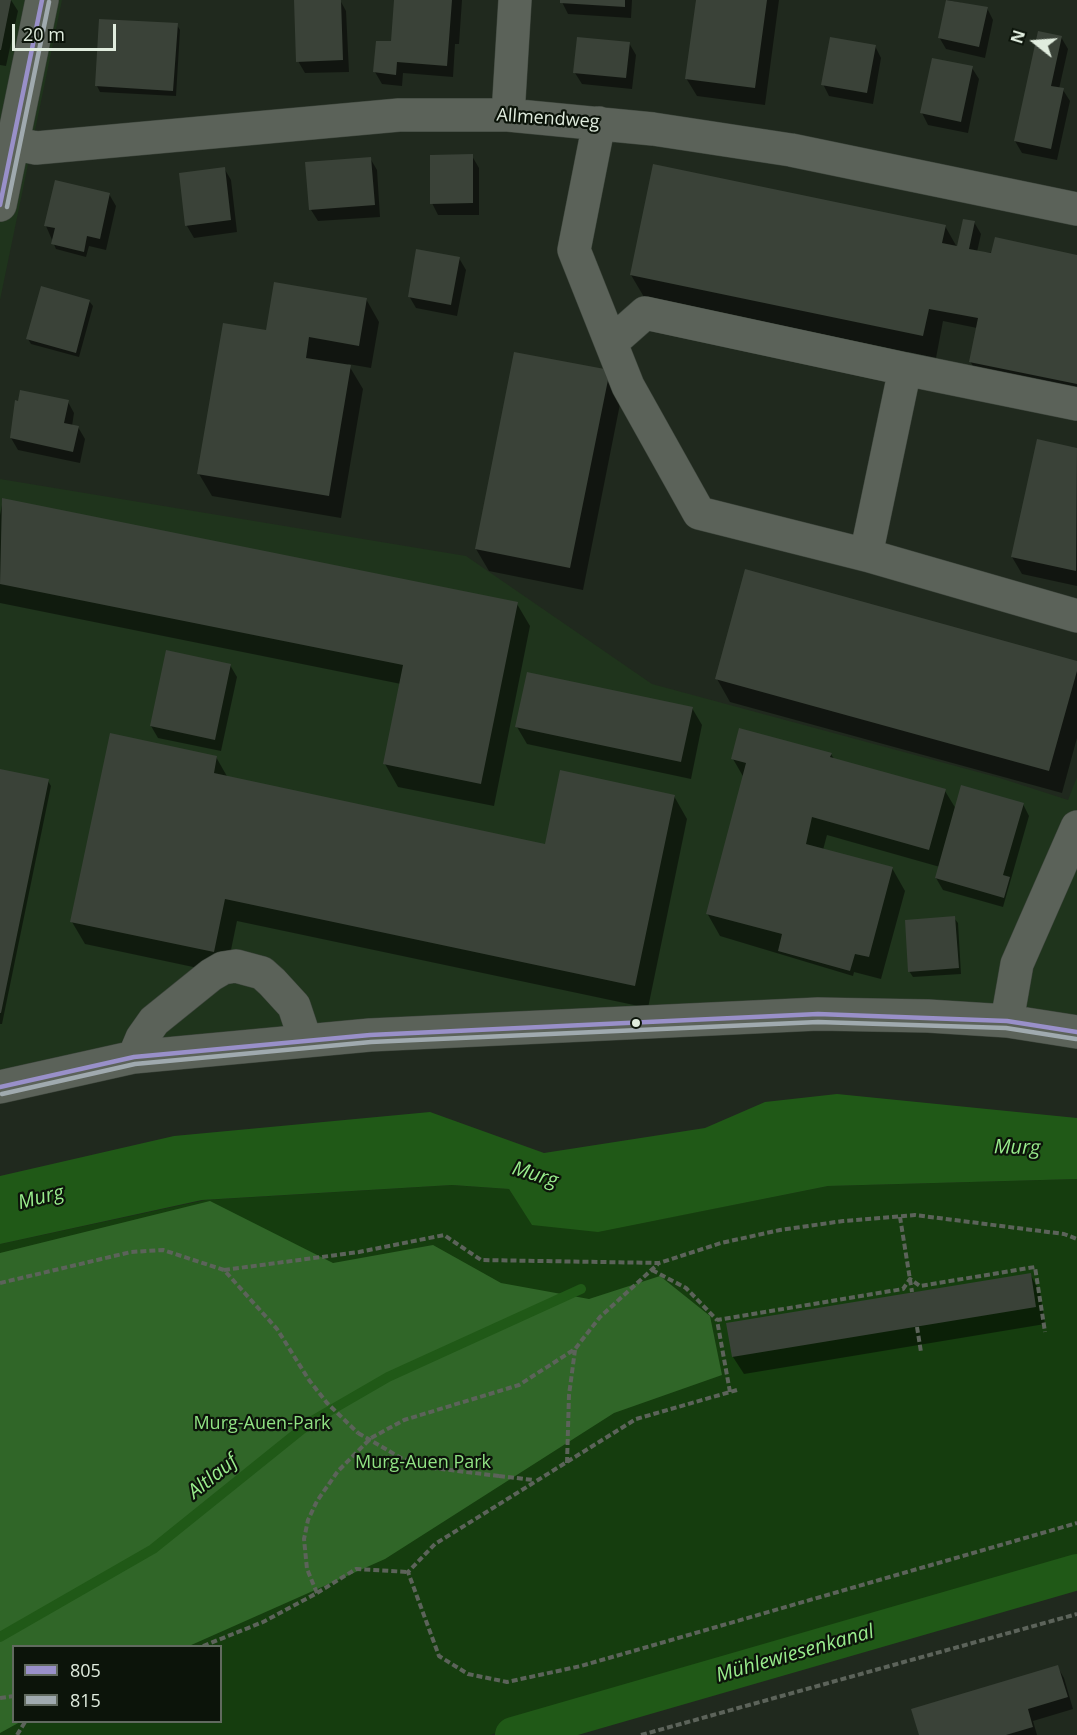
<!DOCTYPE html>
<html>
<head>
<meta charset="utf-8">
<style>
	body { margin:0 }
	#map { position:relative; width:1077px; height:1735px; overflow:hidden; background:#20291e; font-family:"Open Sans",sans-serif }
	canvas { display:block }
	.legend { position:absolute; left:12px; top:1645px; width:210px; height:78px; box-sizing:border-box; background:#0c140a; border:2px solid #616a5f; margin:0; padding:8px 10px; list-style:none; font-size:18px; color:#e0ecde }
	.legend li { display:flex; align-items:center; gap:12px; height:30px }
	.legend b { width:30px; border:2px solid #616a5f }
	.north { position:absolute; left:1005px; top:12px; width:60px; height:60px; -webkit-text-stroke:4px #0c140a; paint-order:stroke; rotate:287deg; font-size:16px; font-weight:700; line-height:24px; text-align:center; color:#e0ecde }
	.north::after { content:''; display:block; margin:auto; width:21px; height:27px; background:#e0ecde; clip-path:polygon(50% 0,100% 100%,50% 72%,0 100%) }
	.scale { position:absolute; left:12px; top:24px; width:104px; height:27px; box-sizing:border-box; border:3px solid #e0ecde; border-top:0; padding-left:8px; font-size:18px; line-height:21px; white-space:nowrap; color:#e0ecde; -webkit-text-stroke:4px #0c140a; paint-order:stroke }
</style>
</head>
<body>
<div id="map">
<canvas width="1077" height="1735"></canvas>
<ul class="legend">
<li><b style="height:8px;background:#9990c9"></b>805</li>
<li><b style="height:8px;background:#a0aaaf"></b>815</li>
</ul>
<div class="north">N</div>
<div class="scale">20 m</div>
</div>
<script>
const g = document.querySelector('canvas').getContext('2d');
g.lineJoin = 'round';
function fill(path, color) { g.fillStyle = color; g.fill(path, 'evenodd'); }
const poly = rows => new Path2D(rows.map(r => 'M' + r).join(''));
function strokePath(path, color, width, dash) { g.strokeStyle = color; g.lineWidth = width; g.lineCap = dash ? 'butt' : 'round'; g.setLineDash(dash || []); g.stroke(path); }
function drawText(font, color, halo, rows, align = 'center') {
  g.font = font + ' "Open Sans",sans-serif'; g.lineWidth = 4.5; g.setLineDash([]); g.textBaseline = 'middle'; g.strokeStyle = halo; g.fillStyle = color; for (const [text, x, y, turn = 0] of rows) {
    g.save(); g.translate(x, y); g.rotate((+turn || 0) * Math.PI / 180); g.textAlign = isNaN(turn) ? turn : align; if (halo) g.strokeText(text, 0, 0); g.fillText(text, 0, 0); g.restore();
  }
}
const built = poly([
	[0,0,62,0,0,300],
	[0,479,466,556,652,684,1000,778,1068,800,1077,777,1077,1036,1007,1021,370,1035,0,1087]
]);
const green = poly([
	[1077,1179,1077,1576,490,1735,0,1735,0,1244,205,1200,452,1185,509,1189,523,1210,656,1220,828,1186],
	[14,1646,220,1646,220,1722,14,1722]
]);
const forest = poly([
	[210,1201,333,1263,433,1245,501,1283,589,1299,660,1276,710,1316,722,1375,614,1413,385,1559,189,1646,14,1646,14,1722,20,1722,0,1733,0,1253]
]);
const water = poly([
	[837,1094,1077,1118,1077,1179,828,1186,598,1232,532,1225,509,1189,452,1185,202,1200,0,1244,0,1176,174,1136,430,1112,544,1153,705,1128,765,1102]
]);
const shadow = poly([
	[0,0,11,0,18,11,6,66,0,65],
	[340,0,346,11,349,72,305,73,298,61],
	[395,0,462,0,459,44,455,44,453,77,403,73,402,86,382,84,375,72,393,43],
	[561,0,632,0,631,18,568,14],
	[697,0,779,0,765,105,697,96,686,78],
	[947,0,987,8,993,20,985,58,946,49,939,37],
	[177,25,180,30,176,96,100,92,97,86],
	[1061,37,1068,49,1059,89,1063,90,1070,101,1057,160,1022,153,1015,141],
	[629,43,636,55,632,89,582,84,575,73],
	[875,46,881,58,873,104,829,96,823,84],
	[972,68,979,79,968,133,928,125,922,113],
	[472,156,479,168,479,215,438,215,432,203],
	[370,158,377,170,380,217,318,221,311,210],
	[224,168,231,180,237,232,194,238,187,226,180,174],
	[109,194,116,206,106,250,89,246,86,257,56,249,46,226],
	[974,222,981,234,977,252,1077,256,1077,403,983,384,970,361,977,328,943,321,936,358,644,297,631,275,945,226,958,249],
	[459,258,466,270,457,316,416,308,409,296],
	[366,299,379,322,371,368,348,364,363,389,341,518,212,496,199,474,267,332],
	[89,301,93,306,79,357,31,344,28,339],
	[609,372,622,394,583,590,489,571,476,549],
	[68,402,74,413,72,426,78,427,85,439,80,463,18,450,11,438],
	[1038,441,1077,449,1077,586,1022,574,1012,557],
	[3,500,517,604,530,626,494,806,398,787,385,764,401,684,0,603,0,515],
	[1077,662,1077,738,1062,793,730,702,717,679],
	[230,665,237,677,221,751,158,738,151,726],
	[692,708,702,725,691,779,527,744,517,727],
	[831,754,834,759,945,791,956,809,1023,804,1029,816,1003,907,943,890,936,878,940,867,827,835,823,850,892,868,905,891,881,979,854,972,853,976,720,936,707,913,744,778,733,759],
	[216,757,228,778,546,845,674,796,687,819,648,1008,237,921,226,974,85,944,72,922],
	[0,771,48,781,51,786,2,1024,0,1024],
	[954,918,958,923,961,974,913,977,909,971],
	[1030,1274,1040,1292,1045,1324,744,1374,733,1357,728,1324],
	[1057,1666,1064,1678,1073,1709,1033,1721,1037,1735,921,1735]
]);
const stream = poly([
	[0,1637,153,1549,312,1421,388,1377,581,1289]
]);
const canal = poly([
	[513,1735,1077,1572]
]);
const building = poly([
	[0,0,11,0,1,50,0,50],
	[294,0,341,0,343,60,296,62],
	[394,0,452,0,447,66,397,62,396,75,373,72,376,41,391,41],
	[560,0,625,0,625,7,560,3],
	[696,0,767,0,755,88,685,79],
	[946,0,988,7,979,47,938,38],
	[99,19,178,23,173,91,95,86],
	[1038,31,1062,36,1051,86,1064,88,1051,149,1014,141],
	[577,37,630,42,626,78,573,73],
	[830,37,876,45,867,93,821,85],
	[932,58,973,66,961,122,920,113],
	[473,154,473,203,430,204,430,155],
	[371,157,375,205,309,210,305,162],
	[653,164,946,225,942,243,957,246,963,219,975,221,969,249,991,253,995,237,1077,255,1077,384,969,362,978,318,929,309,923,336,630,275],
	[225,167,231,220,185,226,179,173],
	[55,180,110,193,100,239,87,236,84,252,51,244,55,228,44,226],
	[416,249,460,257,451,305,408,297],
	[274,282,367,298,359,346,309,337,306,358,351,365,329,496,197,474,223,323,266,330],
	[41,286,90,300,76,353,26,339],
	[514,352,610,370,570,568,475,549],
	[20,390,69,400,64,423,79,426,73,452,10,438,15,400,18,401],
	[1037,439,1077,448,1076,571,1011,557],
	[2,498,518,602,481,784,383,764,403,665,0,584],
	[745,569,1077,661,1077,671,1049,771,715,679],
	[166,650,231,664,215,740,150,726],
	[527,672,693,707,681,762,515,727],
	[739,728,832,753,830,757,946,789,929,850,812,817,806,844,893,867,869,957,855,954,850,971,778,951,782,934,706,914,746,763,731,759],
	[110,733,217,756,214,773,545,844,560,770,675,795,635,986,225,899,214,952,70,922],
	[0,769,49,779,1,1013,0,1013],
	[961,785,1024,803,1003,875,1010,877,1004,898,935,878],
	[955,916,959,968,908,972,905,920],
	[1031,1273,1036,1307,732,1357,726,1323],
	[1058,1665,1068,1697,1028,1709,1033,1727,1006,1735,919,1735,911,1709]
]);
const path = poly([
	[900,1217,912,1292],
	[224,1270,359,1252,444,1235,481,1260,659,1263,721,1243,780,1230,843,1221,915,1215,1064,1234,1077,1239],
	[652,1270,686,1288,717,1320],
	[0,1283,131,1252,163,1250,224,1270,277,1329,309,1380,327,1403,358,1433],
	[917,1327,921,1352],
	[737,1390,636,1419,435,1544,408,1572,439,1656,468,1674,507,1682,581,1666,1077,1523],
	[730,1392,717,1320,903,1289,910,1279,920,1286,1035,1267,1045,1332],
	[567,1463,569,1395,575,1350],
	[499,1476,533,1480],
	[317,1593,307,1569,304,1539,308,1520,317,1501,338,1471,371,1438,404,1420,519,1385,575,1349,600,1317,658,1264],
	[203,1646,263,1622,317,1593,356,1569,408,1572],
	[0,1698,14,1696],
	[17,1735,25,1722],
	[641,1735,1077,1614]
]);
const minor = poly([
	[508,115,515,0],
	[599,123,574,250,628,386,699,513,866,555],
	[12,143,36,148,399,115,508,115,653,129,791,150,1077,209],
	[0,205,42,0],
	[611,343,645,313,905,369],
	[1077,404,905,369,866,555,1077,616],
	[1007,1021,1017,964,1077,827],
	[134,1057,142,1038,154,1021,211,975,223,968,236,966,262,973,272,982,294,1006,305,1039],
	[0,1087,134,1057,370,1035,818,1014,928,1016,1007,1021,1077,1032]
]);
const pathBridge = poly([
	[358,1433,401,1458,425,1467,499,1476]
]);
const bus1 = poly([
	[0,205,42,0],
	[0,1087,134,1057,370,1035,818,1014,1007,1021,1077,1032]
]);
const bus2 = poly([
	[7,207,49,2],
	[2,1094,135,1064,371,1042,818,1022,1006,1028,1076,1039]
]);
const markers = [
	[636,1023,5,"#e0ecde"]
];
const streetNames = [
	["Allmendweg",548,119,4]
];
const parkNames = [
	["Murg-Auen-Park",262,1424],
	["Murg-Auen Park",423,1463]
];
const waterNames = [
	["Murg",1017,1148,1],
	["Murg",535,1175,17],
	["Murg",41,1198,-14],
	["Altlauf",213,1477,-39],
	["Mühlewiesenkanal",795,1654,-16]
];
fill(built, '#1f341c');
fill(green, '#153d0e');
fill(forest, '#306628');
fill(water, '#205917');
fill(shadow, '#0007');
strokePath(stream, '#205917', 10);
strokePath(canal, '#205917', 36);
fill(building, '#3a4238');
strokePath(minor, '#3d453c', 34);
strokePath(path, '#5c635a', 4, [6, 3]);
strokePath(minor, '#5b6259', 33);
strokePath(pathBridge, '#5c635a', 4, [6, 3]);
strokePath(bus1, '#9990c9', 4.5);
strokePath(bus2, '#a0aaaf', 4.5);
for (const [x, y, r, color] of markers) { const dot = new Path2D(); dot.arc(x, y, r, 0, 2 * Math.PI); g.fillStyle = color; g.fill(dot); strokePath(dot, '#0c140a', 2); }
drawText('18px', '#e0ecde', '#0c140a', streetNames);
drawText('18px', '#90e283', '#0c140a', parkNames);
drawText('italic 20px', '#99ec8c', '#0c140a', waterNames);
</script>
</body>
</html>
